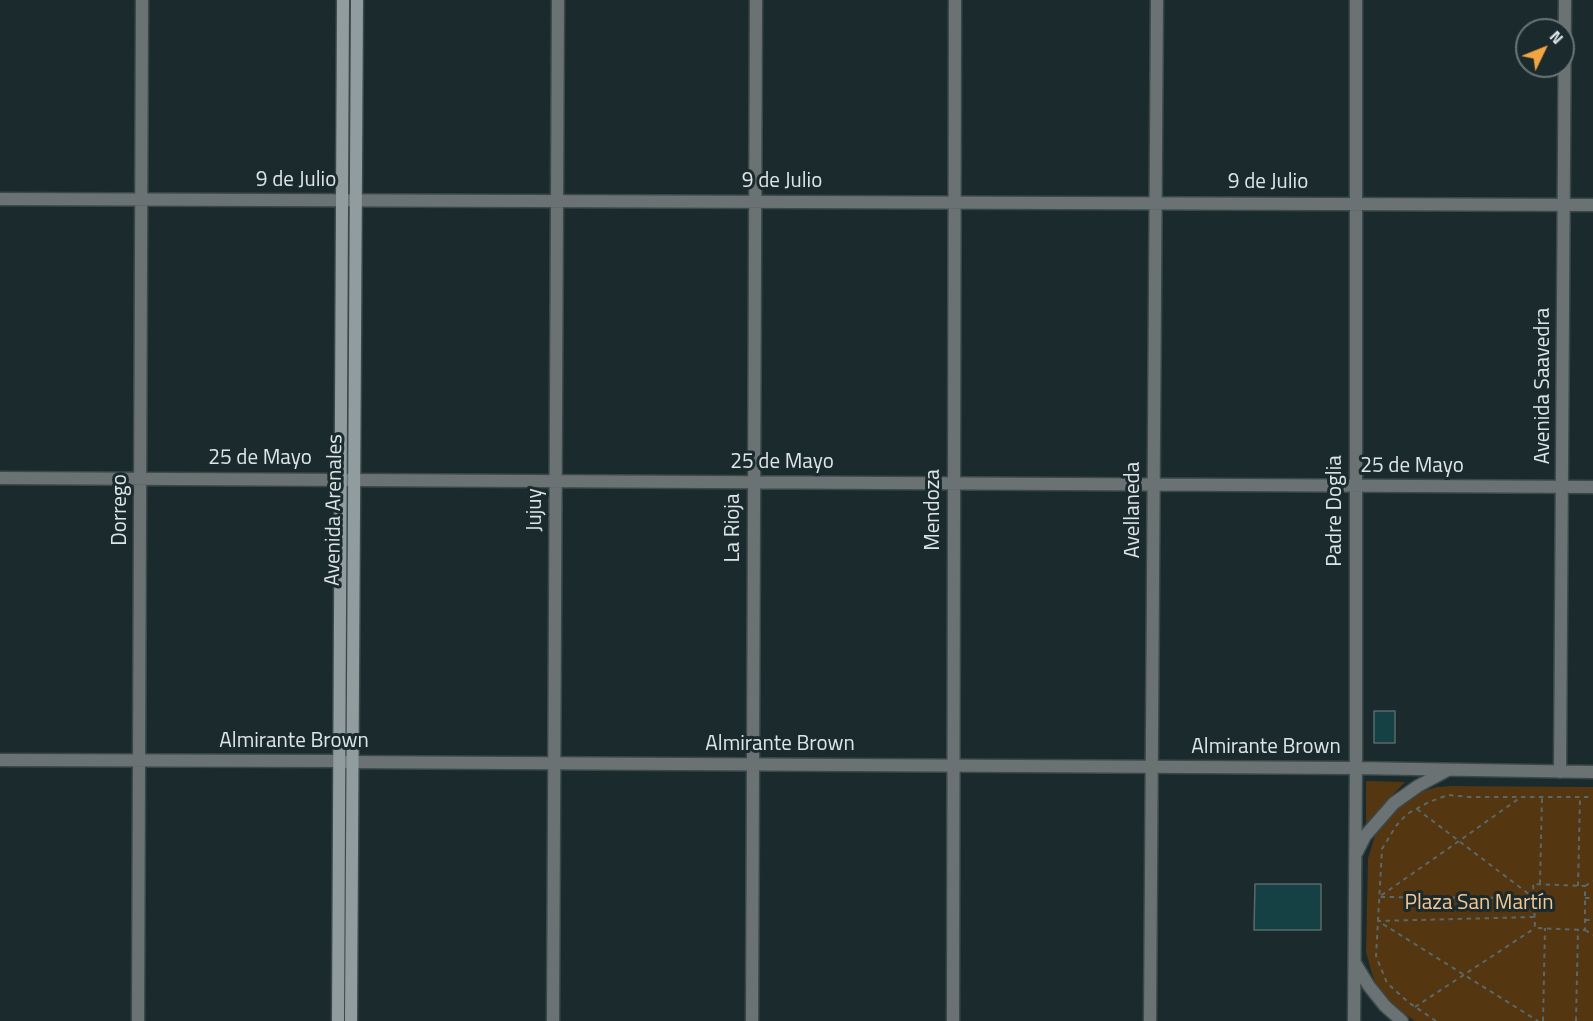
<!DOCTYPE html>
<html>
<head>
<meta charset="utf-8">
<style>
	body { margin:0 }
	#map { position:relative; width:1593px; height:1021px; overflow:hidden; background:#1b2a2c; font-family:"Titillium Web",sans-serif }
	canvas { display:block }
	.north { position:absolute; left:1515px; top:18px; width:60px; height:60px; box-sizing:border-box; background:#1b2a2c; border:2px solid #697577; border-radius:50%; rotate:47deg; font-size:16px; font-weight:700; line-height:24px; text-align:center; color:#dde6e7 }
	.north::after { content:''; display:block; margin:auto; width:21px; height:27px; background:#f3a442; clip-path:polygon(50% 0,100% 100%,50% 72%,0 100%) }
</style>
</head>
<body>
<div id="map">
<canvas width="1593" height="1021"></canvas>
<div class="north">N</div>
</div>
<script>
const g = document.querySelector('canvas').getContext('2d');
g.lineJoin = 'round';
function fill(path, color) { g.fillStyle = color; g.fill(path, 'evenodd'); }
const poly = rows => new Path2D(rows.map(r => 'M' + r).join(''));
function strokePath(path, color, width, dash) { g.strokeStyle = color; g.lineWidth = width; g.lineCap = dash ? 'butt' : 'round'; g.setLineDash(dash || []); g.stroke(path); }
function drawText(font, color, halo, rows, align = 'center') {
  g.font = font + ' "Titillium Web",sans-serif'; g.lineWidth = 6; g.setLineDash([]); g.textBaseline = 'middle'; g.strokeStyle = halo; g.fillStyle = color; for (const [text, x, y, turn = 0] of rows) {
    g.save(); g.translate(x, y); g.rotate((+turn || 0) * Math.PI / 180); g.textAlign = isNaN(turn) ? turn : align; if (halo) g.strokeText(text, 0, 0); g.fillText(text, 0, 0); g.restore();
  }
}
const green = poly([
	[1366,781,1405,782,1366,824],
	[1451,786,1593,787,1593,1021,1415,1021,1394,1007,1379,990,1372,974,1366,952,1368,858,1375,836,1394,810,1406,800,1423,791,1437,787]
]);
const building = poly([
	[1374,711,1395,711,1395,743,1374,743,1374,711],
	[1255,884,1321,884,1321,930,1254,930,1255,884]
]);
const path = poly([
	[1417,809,1459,841,1534,898,1535,928,1585,930,1585,886,1533,884,1534,898,1379,897,1459,841,1521,797],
	[1540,884,1542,797],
	[1578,886,1580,798],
	[1585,886,1593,881],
	[1585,898,1593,898],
	[1534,917,1378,921,1538,1021],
	[1585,920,1593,920],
	[1585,930,1593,935],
	[1415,1007,1535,928],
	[1436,1021,1408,1002,1387,983,1376,956,1382,849,1396,826,1407,814,1429,802,1448,795,1470,797,1593,797],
	[1543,1021,1545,928],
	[1576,1021,1578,929]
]);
const minor = poly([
	[0,199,1593,205],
	[0,478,1593,487],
	[0,760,338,761],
	[1356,768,1356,0],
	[138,1021,142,0],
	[553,1021,558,0],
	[752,1021,756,0],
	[953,1021,955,0],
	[1150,1021,1157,0]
]);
const tertiary = poly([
	[342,762,1356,768,1593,772],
	[1560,772,1565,0],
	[1357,852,1365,836,1394,803,1418,786,1446,771],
	[1355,963,1369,986,1385,1006,1402,1021],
	[1354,1021,1356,768]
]);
const secondary = poly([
	[338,1021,343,0],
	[351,1021,357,0]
]);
const streetNames = [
	["9 de Julio",296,181],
	["9 de Julio",782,182],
	["9 de Julio",1268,183],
	["Avenida Saavedra",1544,386,-90],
	["25 de Mayo",260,459],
	["25 de Mayo",782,463],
	["25 de Mayo",1412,467],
	["Dorrego",121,510,-90],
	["Avenida Arenales",335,510,-89],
	["Jujuy",536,510,-90],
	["Mendoza",934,510,-90],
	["Avellaneda",1134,510,-90],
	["Padre Doglia",1336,511,-90],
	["La Rioja",734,528,-90],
	["Almirante Brown",294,742],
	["Almirante Brown",780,745],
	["Almirante Brown",1266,748]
];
const parkNames = [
	["Plaza San Martín",1479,904]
];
fill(green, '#543610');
fill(building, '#154044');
strokePath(building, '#596a6b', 1.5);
strokePath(minor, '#3a484a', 15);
strokePath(tertiary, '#3a484a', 15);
strokePath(secondary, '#3a484a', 15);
strokePath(path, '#5b686a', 2, [4.5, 4.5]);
strokePath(minor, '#6a7273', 12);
strokePath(tertiary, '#6a7273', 12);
strokePath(secondary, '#909c9e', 12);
drawText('21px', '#dde6e7', '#1b2a2c', streetNames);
drawText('21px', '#f7c691', '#1b2a2c', parkNames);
</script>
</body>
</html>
